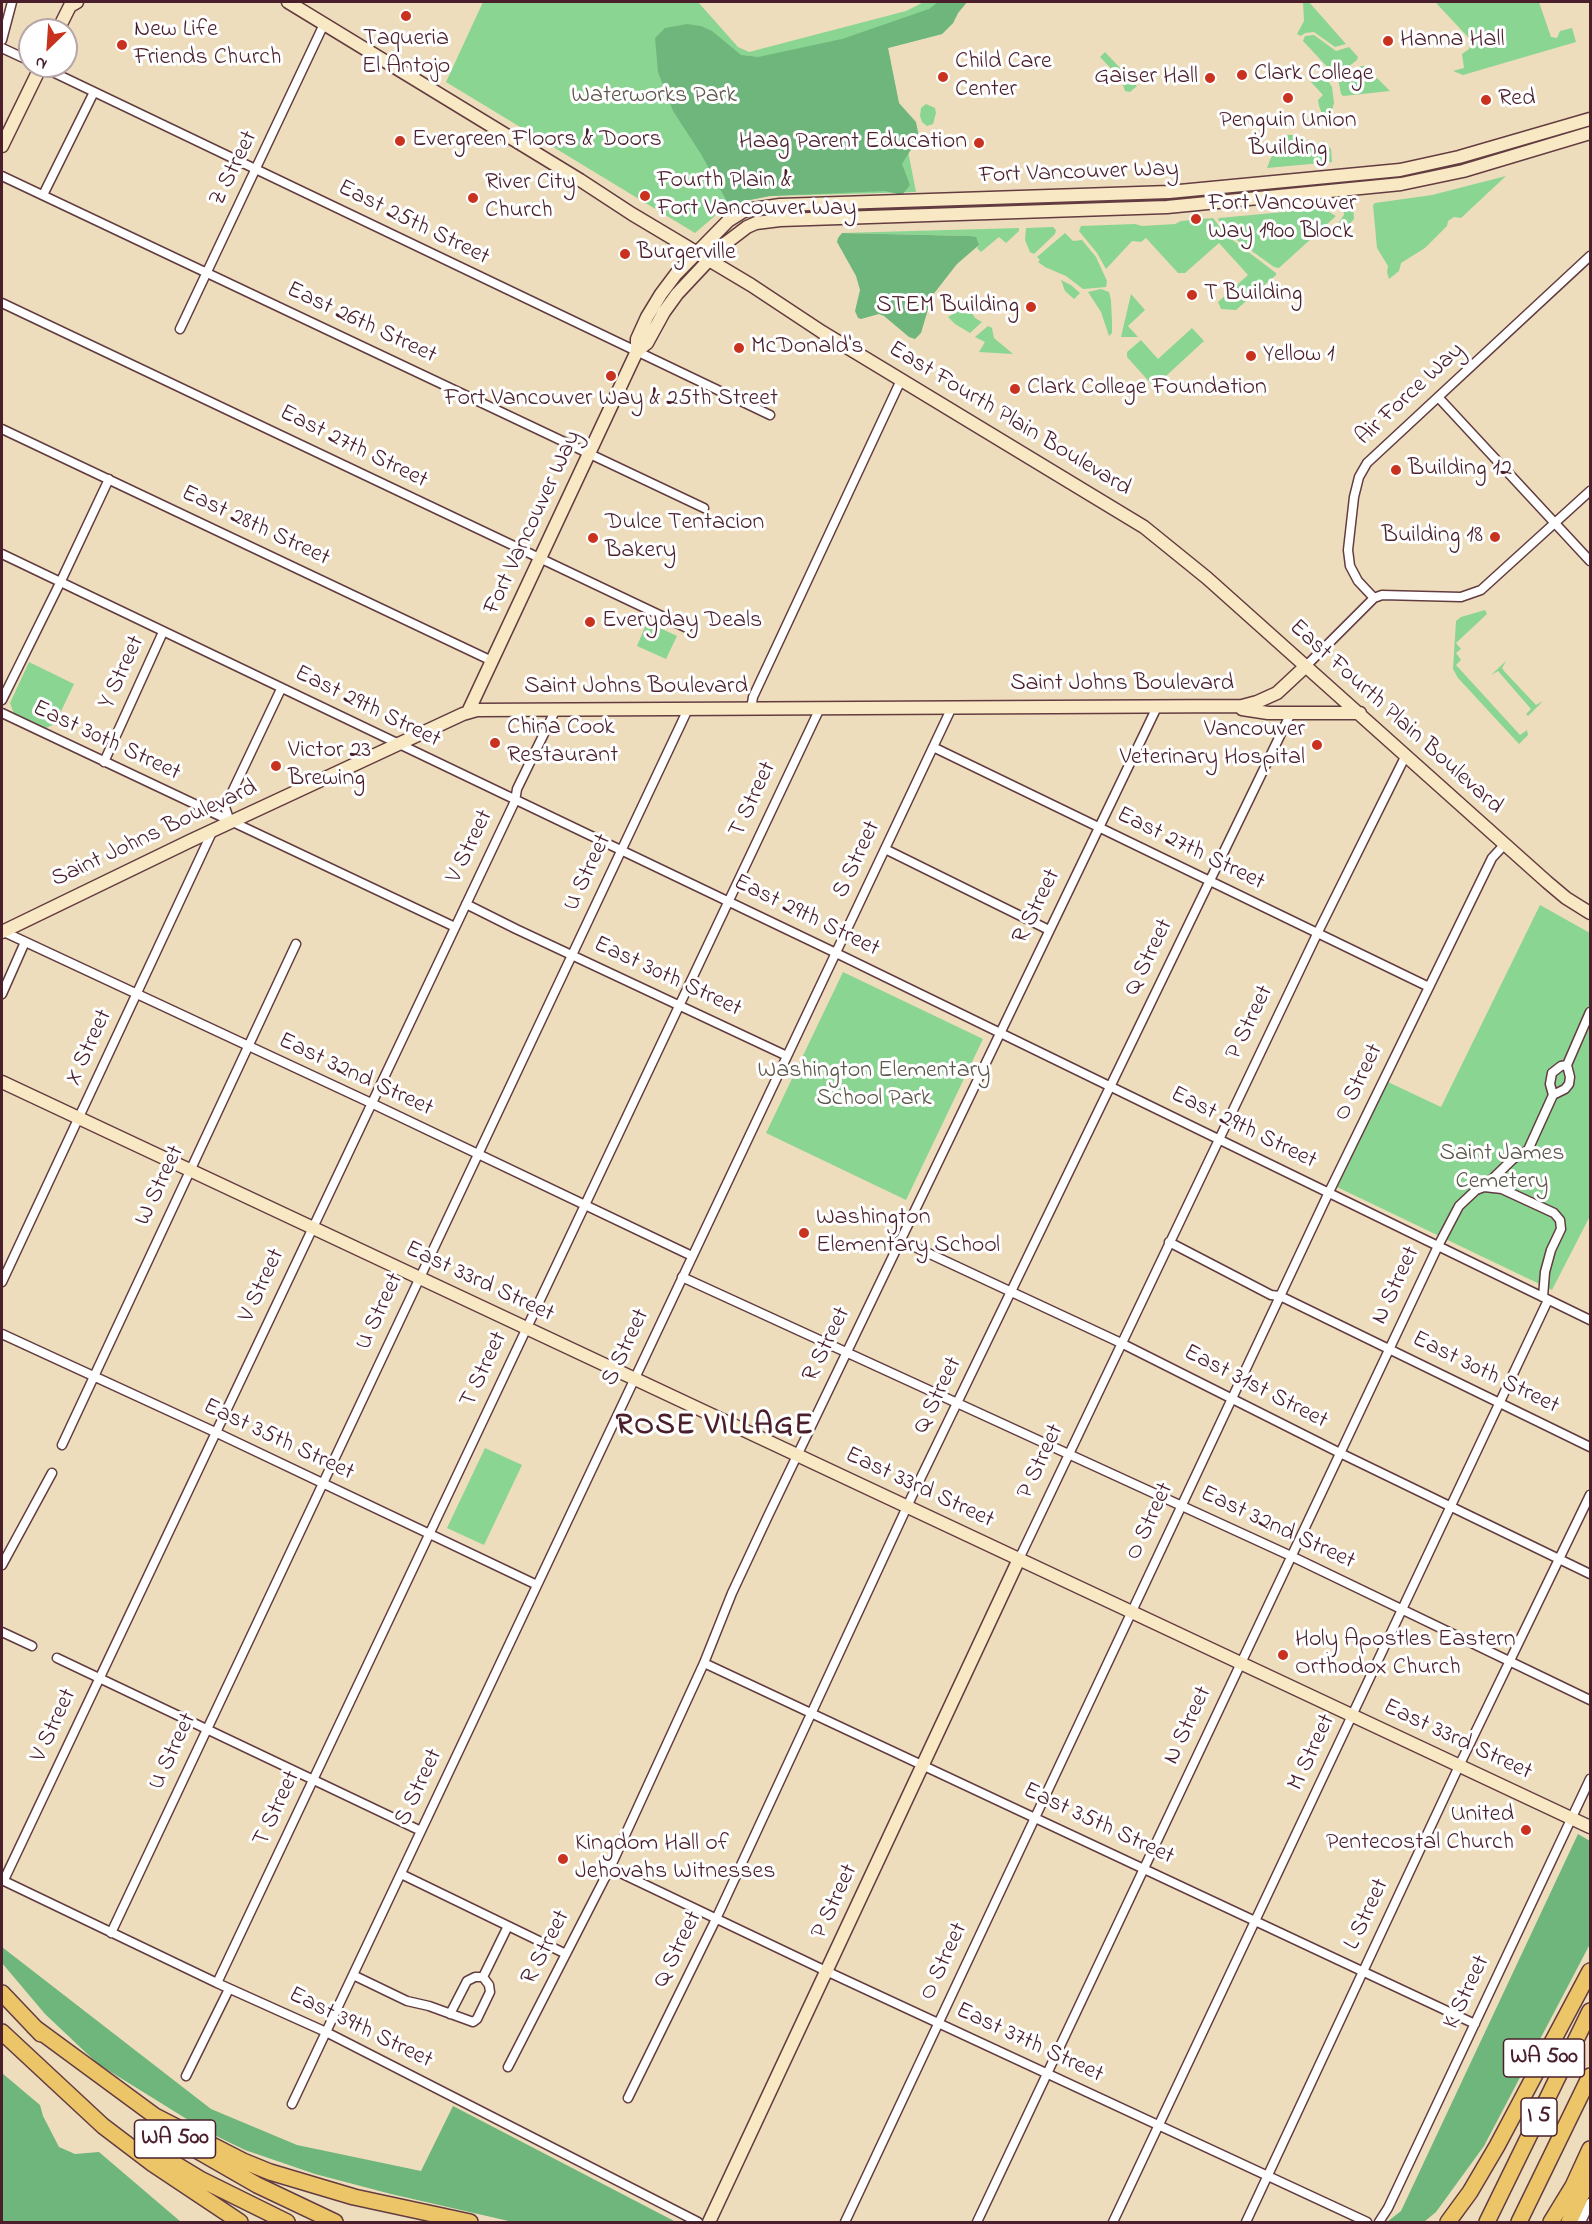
<!DOCTYPE html>
<html>
<head>
<meta charset="utf-8">
<style>
	body { margin:0 }
	#map { position:relative; width:1592px; height:2224px; overflow:hidden; background:#eeddbc; font-family:"Indie Flower",sans-serif }
	canvas { display:block }
	.frame { position:absolute; inset:0; border:3px solid #4a1f2b; pointer-events:none }
	.north { position:absolute; left:18px; top:18px; width:60px; height:60px; box-sizing:border-box; background:#fff; border:2px solid #b7a5aa; border-radius:50%; rotate:205deg; font-size:16px; font-weight:700; line-height:24px; text-align:center; color:#4a1f2b }
	.north::after { content:''; display:block; margin:auto; width:21px; height:27px; background:#c8321e; clip-path:polygon(50% 0,100% 100%,50% 72%,0 100%) }
</style>
</head>
<body>
<div id="map">
<canvas width="1592" height="2224"></canvas>
<div class="frame"></div>
<div class="north">N</div>
</div>
<script>
const g = document.querySelector('canvas').getContext('2d');
g.lineJoin = 'round';
function fill(path, color) { g.fillStyle = color; g.fill(path, 'evenodd'); }
const poly = rows => new Path2D(rows.map(r => 'M' + r).join(''));
function strokePath(path, color, width, dash) { g.strokeStyle = color; g.lineWidth = width; g.lineCap = dash ? 'butt' : 'round'; g.setLineDash(dash || []); g.stroke(path); }
function drawText(font, color, halo, rows, align = 'center') {
  g.font = font + ' "Indie Flower",sans-serif'; g.lineWidth = 6; g.setLineDash([]); g.textBaseline = 'middle'; g.strokeStyle = halo; g.fillStyle = color; for (const [text, x, y, turn = 0] of rows) {
    g.save(); g.translate(x, y); g.rotate((+turn || 0) * Math.PI / 180); g.textAlign = isNaN(turn) ? turn : align; if (halo) g.strokeText(text, 0, 0); g.fillText(text, 0, 0); g.restore();
  }
}
const green = poly([
	[483,2,698,2,738,47,749,52,906,11,924,2,967,2,958,13,953,23,942,34,888,48,916,192,770,196,744,201,730,207,716,215,695,233,446,82],
	[1303,2,1309,2,1346,44,1335,47,1314,32,1305,33,1301,36,1297,34,1304,21],
	[1438,2,1539,2,1551,37,1557,38,1560,31,1572,28,1576,42,1463,75,1453,71,1464,68,1462,54,1469,49,1471,43,1468,37,1437,4],
	[1314,35,1336,51,1349,47,1358,57,1357,60,1348,67,1332,72,1303,41,1305,36],
	[1105,52,1137,86,1130,92,1125,91,1121,79,1100,57],
	[1361,66,1365,66,1390,91,1343,96,1341,94,1338,79],
	[1319,73,1324,74,1332,87,1334,103,1329,122,1324,119,1319,106,1318,100,1323,95,1311,82],
	[926,104,935,108,936,113,933,124,927,126,922,122,920,116,921,108],
	[1288,135,1297,135,1314,145,1324,141,1331,149,1332,162,1267,168,1277,142],
	[1506,176,1461,218,1454,217,1448,221,1447,226,1425,248,1401,263,1399,271,1389,279,1387,272,1388,266,1377,248,1373,205,1375,203,1432,195],
	[1353,205,1354,219,1344,230,1339,222,1344,215,1343,206],
	[1327,208,1329,212,1336,216,1279,268,1274,267,1227,233,1218,219,1219,218],
	[1213,218,1226,235,1276,273,1276,275,1236,310,1221,309,1218,302,1248,275,1219,243,1185,273,1178,273,1146,238,1141,242,1132,241,1106,269,1097,253,1079,231,1081,226,1135,224,1142,226,1175,224,1181,221],
	[1053,227,1056,230,1055,234,1034,254,1030,252,1025,240,1026,228],
	[1019,228,1019,231,1006,243,999,237,981,252,977,248,979,245,969,236,842,233],
	[1065,233,1073,241,1082,240,1096,257,1107,281,1106,287,1083,289,1066,276,1045,267,1038,262,1040,260,1037,257],
	[1061,280,1071,285,1080,293,1074,299,1065,291],
	[1101,289,1109,292,1111,300,1112,322,1112,333,1109,336,1101,312,1088,292],
	[1131,294,1145,310,1128,326,1138,337,1121,337],
	[967,305,975,318,982,322,970,333,955,324,948,317,955,313,956,309],
	[988,326,992,328,994,338,1013,354,979,352,985,342,975,337],
	[1192,328,1204,341,1154,387,1127,357,1127,352,1141,340,1158,359],
	[1485,610,1487,614,1456,643,1461,649,1456,653,1461,660,1456,665,1520,735,1527,730,1528,735,1519,744,1458,678,1453,669,1456,621,1461,617],
	[647,622,677,636,666,659,637,646],
	[1506,661,1502,668,1504,671,1536,705,1543,701,1528,716,1526,714,1531,709,1498,671,1491,675],
	[29,662,74,684,55,724,46,728,14,714,10,703],
	[1540,905,1590,933,1590,1216,1552,1290,1337,1187,1388,1082,1441,1107],
	[843,972,983,1039,906,1200,766,1133],
	[485,1448,522,1465,484,1545,447,1528]
]);
const forest = poly([
	[938,2,967,2,958,13,953,23,942,34,888,48,899,103,916,122,920,142,910,151,902,164,910,185,902,195,885,191,770,196,744,201,730,207,701,154,673,111,658,72,655,38,665,28,687,24,701,26,712,31,741,55,758,57,842,39,929,9],
	[842,233,969,236,976,237,979,245,957,264,932,296,921,333,915,339,909,337,884,316,879,314,861,319,858,318,855,311,860,290,856,276,837,242,838,238],
	[1578,1834,1590,1841,1590,1944,1484,2146,1436,2212,1424,2222,1387,2222,1401,2211],
	[2,1947,211,2109,297,2145,421,2171,453,2106,676,2222,513,2222,391,2194,315,2174,245,2150,206,2131,98,2064,45,2014,2,1963],
	[2,2073,40,2105,43,2116,59,2147,75,2154,99,2152,181,2222,2,2222]
]);
const street = poly([
	[2,40,12,2],
	[2,48,30,61],
	[40,66,770,415],
	[2,176,704,508],
	[43,195,94,92],
	[2,303,687,628],
	[180,329,324,24],
	[1438,397,1590,561],
	[2,429,492,661],
	[2,554,836,953,1590,1320],
	[1374,598,1358,581,1350,566,1348,550,1354,497,1359,477,1367,463,1590,256],
	[1306,666,1374,598,1382,595,1461,597,1481,590,1590,491],
	[2,700,60,583,109,479],
	[751,709,753,697,901,380],
	[2,713,455,927],
	[933,747,1429,987],
	[104,762,163,632],
	[230,822,225,807,281,689],
	[885,849,1049,930],
	[466,904,516,929,787,1056],
	[2,931,371,1103,692,1256],
	[2,994,25,942],
	[1553,1095,1550,1084,1552,1073,1561,1066,1567,1065],
	[1484,1187,1513,1159,1528,1150,1553,1095,1565,1089,1569,1084,1570,1077,1567,1065,1590,1012],
	[900,1240,1121,1343,1340,1453,1590,1574],
	[1169,1242,1271,1295,1280,1296,1590,1447],
	[682,1277,1291,1556,1590,1700],
	[2,1282,213,830],
	[2,1334,215,1432,537,1585],
	[62,1445,296,944],
	[1019,1559,1317,934,1406,755],
	[2,1565,52,1473],
	[2,1632,32,1646],
	[57,1658,421,1831],
	[704,1663,1475,2024],
	[610,1868,826,1971,1367,2222],
	[401,1874,566,1954],
	[2,1880,217,1983,326,2032,698,2222],
	[4,1880,515,801,517,789,556,709],
	[111,1933,688,709],
	[353,1975,407,2001,429,2006,473,2022,477,2019,490,1992,489,1985,483,1977],
	[483,1977,508,1926],
	[217,1983,820,708],
	[450,2014,467,1981,475,1977,483,1977],
	[508,2067,610,1868,704,1663,732,1593,768,1516,1157,707],
	[186,2076,229,1989],
	[628,2098,716,1919,912,1496,1291,713],
	[292,2104,952,707],
	[845,2222,1329,1192,1492,858,1505,844],
	[977,2222,1438,1246,1459,1206,1476,1190,1484,1187,1502,1189,1554,1213,1560,1220,1561,1229,1551,1250,1545,1272,1543,1297],
	[1113,2222,1548,1300],
	[1246,2222,1459,1766,1590,1495],
	[1379,2222,1388,2208,1590,1779],
	[1581,2222,1590,2203]
]);
const secondary = poly([
	[288,2,580,180,632,214,751,285,822,332,1144,527,1207,578,1547,882,1566,898,1590,913],
	[58,30,70,6,77,2],
	[2,146,41,66],
	[637,351,637,339,647,317,661,294,676,274,728,221,744,211,753,209,780,205,1169,192,1400,170,1459,157,1590,119],
	[1242,709,1268,713,1360,713],
	[468,712,637,351,647,343,664,312,677,294,722,246,747,227,756,223,780,220,1167,207,1401,184,1463,171,1590,133],
	[2,932,190,841,463,714,477,710,1242,706,1257,702,1277,693,1306,666],
	[2,1082,1590,1827],
	[709,2222,1019,1559]
]);
const highway = poly([
	[2,1993,41,2034],
	[34,2027,155,2116,243,2161,270,2172,354,2197,470,2222],
	[2,2032,103,2126,153,2164,240,2222],
	[170,2135,257,2185,335,2222],
	[142,2144,200,2179,287,2222],
	[1448,2222,1470,2192,1497,2146,1590,1971],
	[1487,2222,1590,2011],
	[1519,2222,1590,2076],
	[1551,2222,1573,2186,1590,2149],
	[1569,2222,1590,2176]
]);
const markers = [
	[406,16,6,"#c8321e"],
	[1388,41,6,"#c8321e"],
	[122,45,6,"#c8321e"],
	[1242,75,6,"#c8321e"],
	[943,77,6,"#c8321e"],
	[1210,78,6,"#c8321e"],
	[1288,98,6,"#c8321e"],
	[1486,100,6,"#c8321e"],
	[400,141,6,"#c8321e"],
	[979,143,6,"#c8321e"],
	[645,196,6,"#c8321e"],
	[473,198,6,"#c8321e"],
	[1196,219,6,"#c8321e"],
	[625,254,6,"#c8321e"],
	[1192,295,6,"#c8321e"],
	[1031,307,6,"#c8321e"],
	[739,348,6,"#c8321e"],
	[1251,356,6,"#c8321e"],
	[611,376,6,"#c8321e"],
	[1015,389,6,"#c8321e"],
	[1396,470,6,"#c8321e"],
	[1495,537,6,"#c8321e"],
	[593,538,6,"#c8321e"],
	[590,622,6,"#c8321e"],
	[495,743,6,"#c8321e"],
	[1317,745,6,"#c8321e"],
	[276,766,6,"#c8321e"],
	[804,1233,6,"#c8321e"],
	[1283,1655,6,"#c8321e"],
	[1526,1830,6,"#c8321e"],
	[563,1859,6,"#c8321e"]
];
const shields = [
	[1544,2058,81],
	[1539,2117,36],
	[175,2139,81]
];
const shieldNames = [
	["WA 500",1544,2058],
	["I 5",1539,2117],
	["WA 500",175,2139]
];
const poiNames = [
	["New Life",134,31],
	["Friends Church",134,59],
	["Taqueria",406,40,"center"],
	["El Antojo",406,68,"center"],
	["Hanna Hall",1400,41],
	["Child Care",955,63],
	["Center",955,91],
	["Clark College",1254,75],
	["Gaiser Hall",1198,78,"right"],
	["Red",1498,100],
	["Penguin Union",1288,122,"center"],
	["Building",1288,150,"center"],
	["Evergreen Floors & Doors",412,141],
	["Haag Parent Education",967,143,"right"],
	["Fourth Plain &",657,182],
	["Fort Vancouver Way",657,210],
	["River City",485,184],
	["Church",485,212],
	["Fort Vancouver",1208,205],
	["Way 1900 Block",1208,233],
	["Burgerville",637,254],
	["T Building",1204,295],
	["STEM Building",1019,307,"right"],
	["McDonald's",751,348],
	["Yellow 1",1263,356],
	["Clark College Foundation",1027,389],
	["Fort Vancouver Way & 25th Street",611,400,"center"],
	["Building 12",1408,470],
	["Dulce Tentacion",605,524],
	["Bakery",605,552],
	["Building 18",1483,537,"right"],
	["Everyday Deals",602,622],
	["China Cook",507,729],
	["Restaurant",507,757],
	["Vancouver",1305,731,"right"],
	["Veterinary Hospital",1305,759,"right"],
	["Victor 23",288,752],
	["Brewing",288,780],
	["Washington",816,1219],
	["Elementary School",816,1247],
	["Holy Apostles Eastern",1295,1641],
	["Orthodox Church",1295,1669],
	["United",1514,1816,"right"],
	["Pentecostal Church",1514,1844,"right"],
	["Kingdom Hall of",575,1845],
	["Jehovahs Witnesses",575,1873]
];
const parkNames = [
	["Waterworks Park",654,97],
	["Washington Elementary",874,1072],
	["School Park",874,1100],
	["Saint James",1502,1155],
	["Cemetery",1502,1183]
];
const streetNames = [
	["Z Street",235,169,-64],
	["Fort Vancouver Way",1079,174,-2],
	["East 25th Street",413,224,26],
	["East 26th Street",361,324,25],
	["Air Force Way",1411,395,-43],
	["East Fourth Plain Boulevard",1009,420,31],
	["East 27th Street",353,448,26],
	["Fort Vancouver Way",534,523,-65],
	["East 28th Street",255,527,25],
	["Y Street",123,673,-65],
	["Saint Johns Boulevard",1122,685],
	["Saint Johns Boulevard",636,688],
	["East 29th Street",367,708,26],
	["East Fourth Plain Boulevard",1395,718,42],
	["East 30th Street",106,742,25],
	["T Street",754,800,-65],
	["Saint Johns Boulevard",155,835,-25],
	["V Street",471,847,-64],
	["East 27th Street",1190,850,26],
	["S Street",858,860,-65],
	["U Street",589,873,-65],
	["R Street",1038,907,-64],
	["East 29th Street",806,917,26],
	["Q Street",1150,958,-64],
	["East 30th Street",667,978,25],
	["P Street",1251,1023,-64],
	["X Street",90,1048,-65],
	["East 32nd Street",355,1076,25],
	["O Street",1360,1083,-64],
	["East 29th Street",1243,1129,26],
	["W Street",161,1186,-65],
	["East 33rd Street",479,1283,25],
	["V Street",263,1286,-65],
	["N Street",1397,1286,-65],
	["U Street",381,1312,-65],
	["R Street",828,1345,-64],
	["S Street",627,1348,-65],
	["T Street",485,1370,-65],
	["East 30th Street",1485,1374,26],
	["East 31st Street",1255,1388,27],
	["Q Street",939,1396,-64],
	["East 35th Street",278,1441,25],
	["P Street",1042,1462,-65],
	["East 33rd Street",919,1489,25],
	["O Street",1151,1522,-65],
	["East 32nd Street",1277,1529,25],
	["V Street",55,1726,-65],
	["N Street",1189,1726,-65],
	["East 33rd Street",1457,1741,25],
	["U Street",174,1752,-65],
	["M Street",1313,1753,-65],
	["S Street",420,1788,-65],
	["T Street",278,1809,-65],
	["East 35th Street",1098,1825,25],
	["P Street",836,1902,-65],
	["L Street",1368,1915,-65],
	["R Street",547,1948,-63],
	["Q Street",679,1950,-64],
	["O Street",945,1962,-65],
	["K Street",1468,1993,-65],
	["East 39th Street",360,2029,26],
	["East 37th Street",1029,2044,25]
];
const districtNames = [
	["ROSE VILLAGE",715,1428]
];
fill(green, '#8ad592');
fill(forest, '#6fb67c');
strokePath(street, '#633c41', 11);
strokePath(secondary, '#633c41', 15);
strokePath(highway, '#633c41', 18);
strokePath(street, '#fff', 8);
strokePath(secondary, '#f8e8c3', 12);
strokePath(highway, '#edc569', 15);
for (const [x, y, r, color] of markers) { const dot = new Path2D(); dot.arc(x, y, r, 0, 2 * Math.PI); g.fillStyle = color; g.fill(dot); strokePath(dot, '#fff', 2); }
for (const [x, y, w] of shields) { const box = new Path2D(); box.roundRect(x - w / 2, y - 19, w, 38, 4.5); g.fillStyle = '#fff'; g.fill(box); strokePath(box, '#4a1f2b', 1.5); }
drawText('bold 22px', '#4a1f2b', null, shieldNames);
drawText('24px', '#4a1f2b', '#fff', poiNames, 'left');
drawText('24px', '#5d564a', '#fff', parkNames);
drawText('24px', '#4a1f2b', '#fff', streetNames);
g.letterSpacing = '1.5px';
drawText('bold 30px', '#4a1f2b', '#fff', districtNames);
g.letterSpacing = '0px';
</script>
</body>
</html>
